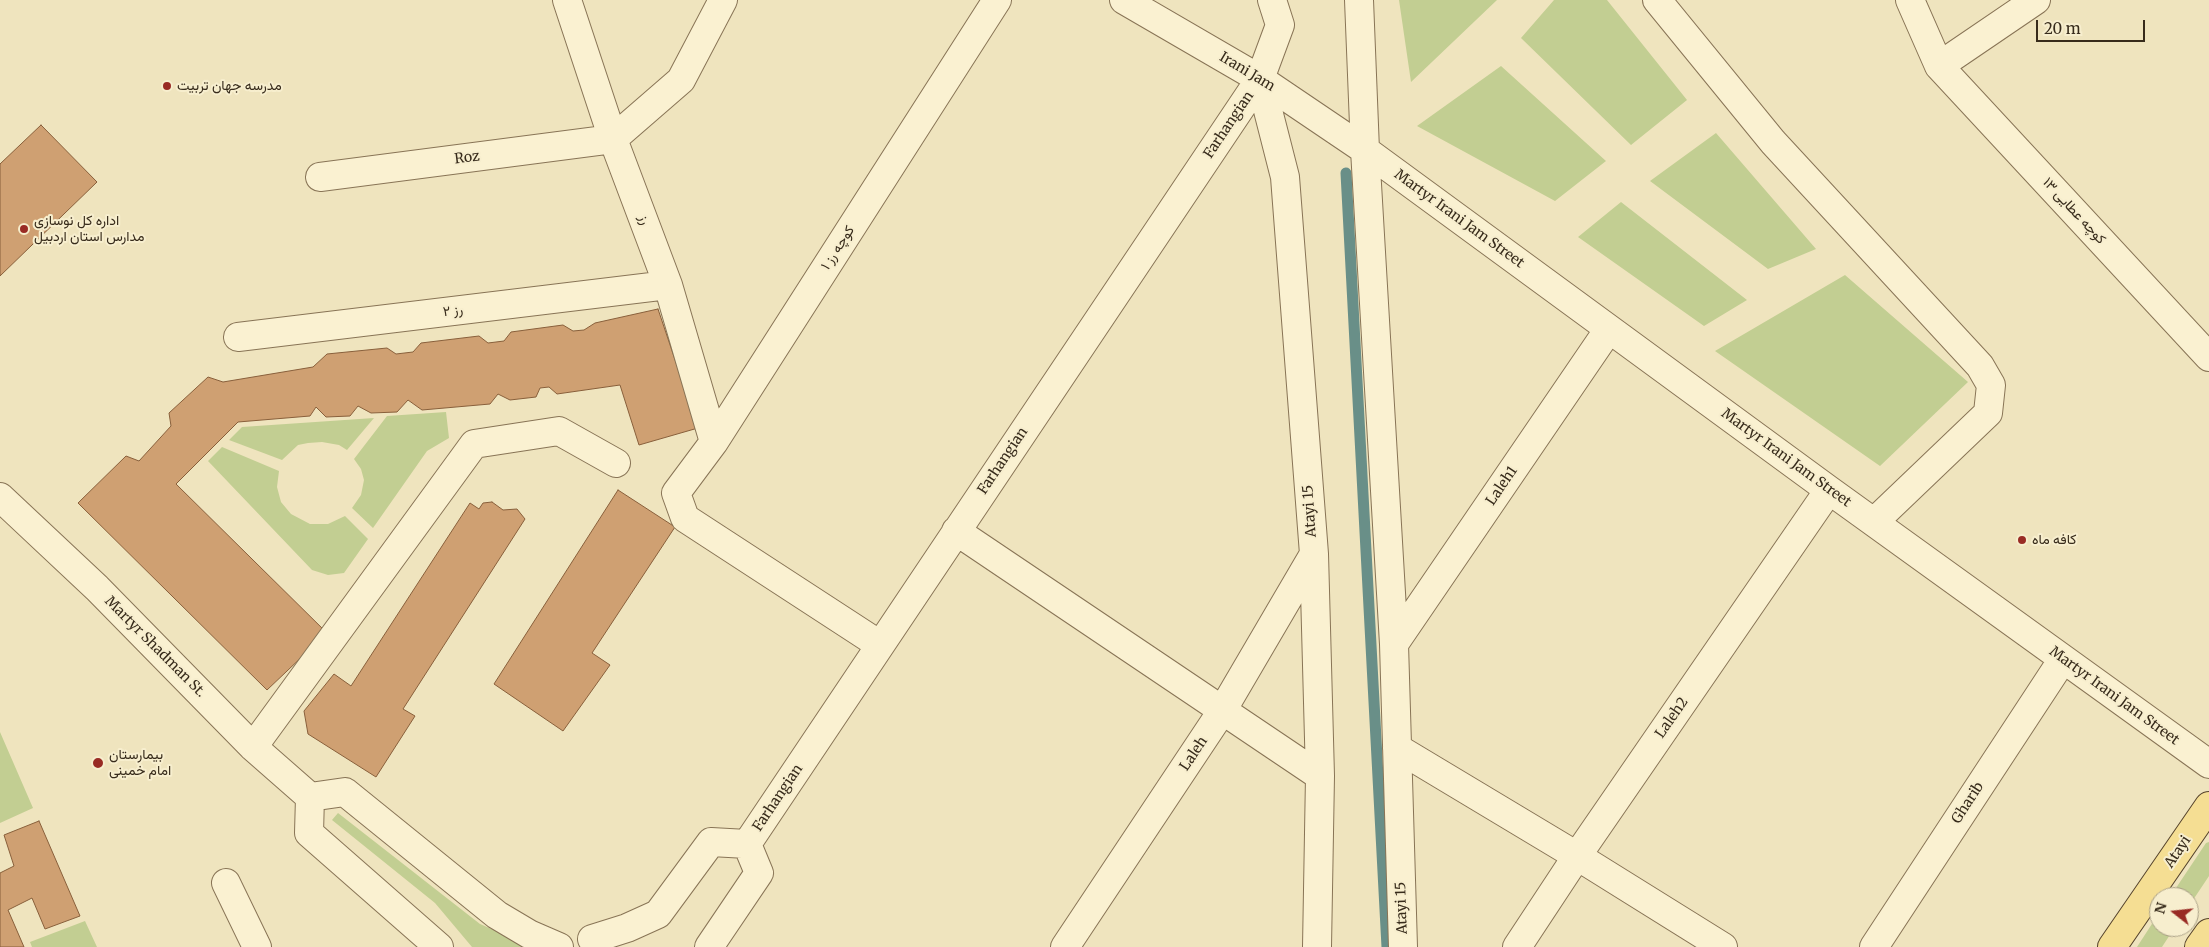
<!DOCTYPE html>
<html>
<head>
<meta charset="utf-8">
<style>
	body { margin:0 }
	#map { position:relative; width:2209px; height:947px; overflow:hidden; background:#efe4be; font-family:Merriweather,serif }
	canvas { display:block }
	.north { position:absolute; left:2149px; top:887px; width:50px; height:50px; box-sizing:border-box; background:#f7eece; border:1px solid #aaa086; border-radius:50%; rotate:286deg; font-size:14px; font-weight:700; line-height:20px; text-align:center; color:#372b1b }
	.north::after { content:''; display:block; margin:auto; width:18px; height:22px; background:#992b24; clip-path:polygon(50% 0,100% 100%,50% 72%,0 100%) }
	.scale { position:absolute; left:2036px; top:20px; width:109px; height:22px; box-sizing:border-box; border:2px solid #372b1b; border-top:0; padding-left:6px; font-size:15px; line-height:18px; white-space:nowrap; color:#372b1b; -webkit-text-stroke:4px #f7eece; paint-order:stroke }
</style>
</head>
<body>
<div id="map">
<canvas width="2209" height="947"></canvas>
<div class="north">N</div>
<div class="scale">20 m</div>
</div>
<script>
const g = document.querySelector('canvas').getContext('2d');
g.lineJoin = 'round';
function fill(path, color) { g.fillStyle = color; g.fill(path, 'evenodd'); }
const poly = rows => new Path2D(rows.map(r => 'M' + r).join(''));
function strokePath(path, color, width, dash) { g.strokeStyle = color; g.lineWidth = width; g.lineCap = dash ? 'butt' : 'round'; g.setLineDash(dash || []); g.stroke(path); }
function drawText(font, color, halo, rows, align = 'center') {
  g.font = font + ' Merriweather,Vazirmatn,serif'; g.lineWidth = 4; g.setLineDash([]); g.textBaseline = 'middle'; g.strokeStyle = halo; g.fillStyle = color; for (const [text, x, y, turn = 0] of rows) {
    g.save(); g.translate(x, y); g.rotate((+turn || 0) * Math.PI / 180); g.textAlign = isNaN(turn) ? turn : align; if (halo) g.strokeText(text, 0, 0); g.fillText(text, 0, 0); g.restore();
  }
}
const green = poly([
	[1399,0,1497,0,1411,82],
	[1554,0,1607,0,1687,100,1631,145,1521,38],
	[1501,66,1606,161,1555,201,1417,126],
	[1716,133,1816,249,1768,269,1650,181],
	[1621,202,1747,300,1704,326,1578,237],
	[1845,275,1968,382,1880,466,1715,351],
	[446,412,449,438,427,451,373,528,352,508,361,495,364,480,361,469,354,459,387,416],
	[374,418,347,450,339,445,322,442,308,443,298,445,282,460,229,440,242,427],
	[222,447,279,471,277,487,281,502,291,514,310,524,328,524,345,516,368,539,344,573,328,575,312,570,208,461],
	[0,732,33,808,0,823],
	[338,813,480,924,533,947,472,947,435,903,332,820],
	[2209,842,2209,876,2189,906,2189,897,2170,897,2206,843],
	[2159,913,2159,927,2175,927,2162,947,2137,947],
	[85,921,97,947,32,947,30,942]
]);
const stream = poly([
	[1346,173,1387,947]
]);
const building = poly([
	[41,125,97,182,0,276,0,164,41,125],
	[658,309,698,428,639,445,620,385,557,394,549,387,540,388,536,397,510,400,498,394,490,404,422,410,408,400,397,412,371,413,358,406,350,416,326,417,316,407,310,416,238,422,176,484,327,633,267,690,78,503,126,456,139,461,171,426,169,413,208,377,223,382,313,367,327,354,387,348,396,354,413,352,421,343,479,336,488,343,504,341,511,332,563,325,573,331,584,330,595,323,658,309],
	[618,490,675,527,592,653,610,665,563,731,494,684,618,490],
	[492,502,503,510,517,509,525,519,403,709,415,716,376,777,308,734,304,711,334,674,351,686,470,503,479,509,483,503,492,502],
	[39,821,80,916,45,929,32,898,8,910,24,947,0,947,0,873,14,866,4,835,39,821]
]);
const minor = poly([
	[567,0,613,139,668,285,714,442],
	[1124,0,1260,79,1365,150,1829,490,2209,764],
	[1359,0,1365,150,1394,644,1403,947],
	[1657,0,1773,142,1980,366,1991,385,1988,413,1874,522],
	[1910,0,1939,66,2209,357],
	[1939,66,2036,0],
	[1260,79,1285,177,1314,554,1320,776,1317,947],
	[320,177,613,139,681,80,723,0],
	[238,337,668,285],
	[0,497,97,588,253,747,310,797,345,792,497,915,529,934,559,947],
	[956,531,1320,776],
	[1394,644,1609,329],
	[880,645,685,518,676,493,714,442,997,0],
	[253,747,474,444,559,431,616,463],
	[1397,748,1577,856,1723,947],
	[310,797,309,833,439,947],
	[747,844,1260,79,1280,25,1272,0],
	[226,883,257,947],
	[592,939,627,928,658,914,711,842,747,844],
	[709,947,759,873,747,844],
	[1065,947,1222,711,1314,554],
	[1517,947,1577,856,1829,490],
	[1874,947,2063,659]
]);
const major = poly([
	[2112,947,2209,806],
	[2199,947,2209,933]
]);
const markers = [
	[167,86,5,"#992b24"],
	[24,229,5,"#992b24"],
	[2022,540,5,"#992b24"],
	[98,763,6,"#992b24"]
];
const streetNames = [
	["Irani Jam",1247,72,31],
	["Farhangian",1229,125,-56],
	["Roz",467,158,-7],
	["کوچه عطایی ۱۳",2074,211,47],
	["Martyr Irani Jam Street",1459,219,36],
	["رز",644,220,70],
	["کوچه رز ۱",838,248,-57],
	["رز ۲",453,311,-7],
	["Martyr Irani Jam Street",1786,458,36],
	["Farhangian",1003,461,-56],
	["Laleh1",1502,486,-56],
	["Atayi 15",1310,511,-94],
	["Martyr Shadman St.",155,647,45],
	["Martyr Irani Jam Street",2114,696,36],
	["Laleh2",1672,718,-55],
	["Laleh",1194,754,-56],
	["Farhangian",778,798,-56],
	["Gharib",1968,803,-57],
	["Atayi",2178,852,-56],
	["Atayi 15",1402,908,-92]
];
const poiNames = [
	["مدرسه جهان تربیت",177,86],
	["اداره کل نوسازی",34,221],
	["مدارس استان اردبیل",34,237],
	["کافه ماه",2032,540],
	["بیمارستان",109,755],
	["امام خمینی",109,771]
];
fill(green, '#c2ce92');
strokePath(stream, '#698f88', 11);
fill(building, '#cfa072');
strokePath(building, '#885f3b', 1);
strokePath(minor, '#887456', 30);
strokePath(major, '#55422b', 30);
strokePath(minor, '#faf1d1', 28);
strokePath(major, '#f5de93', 28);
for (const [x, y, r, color] of markers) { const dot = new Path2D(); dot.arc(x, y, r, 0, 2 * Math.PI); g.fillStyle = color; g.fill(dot); strokePath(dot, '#f7eece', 2); }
drawText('14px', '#372b1b', '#f7eece', streetNames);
drawText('14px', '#372b1b', '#f7eece', poiNames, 'left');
</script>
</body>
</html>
